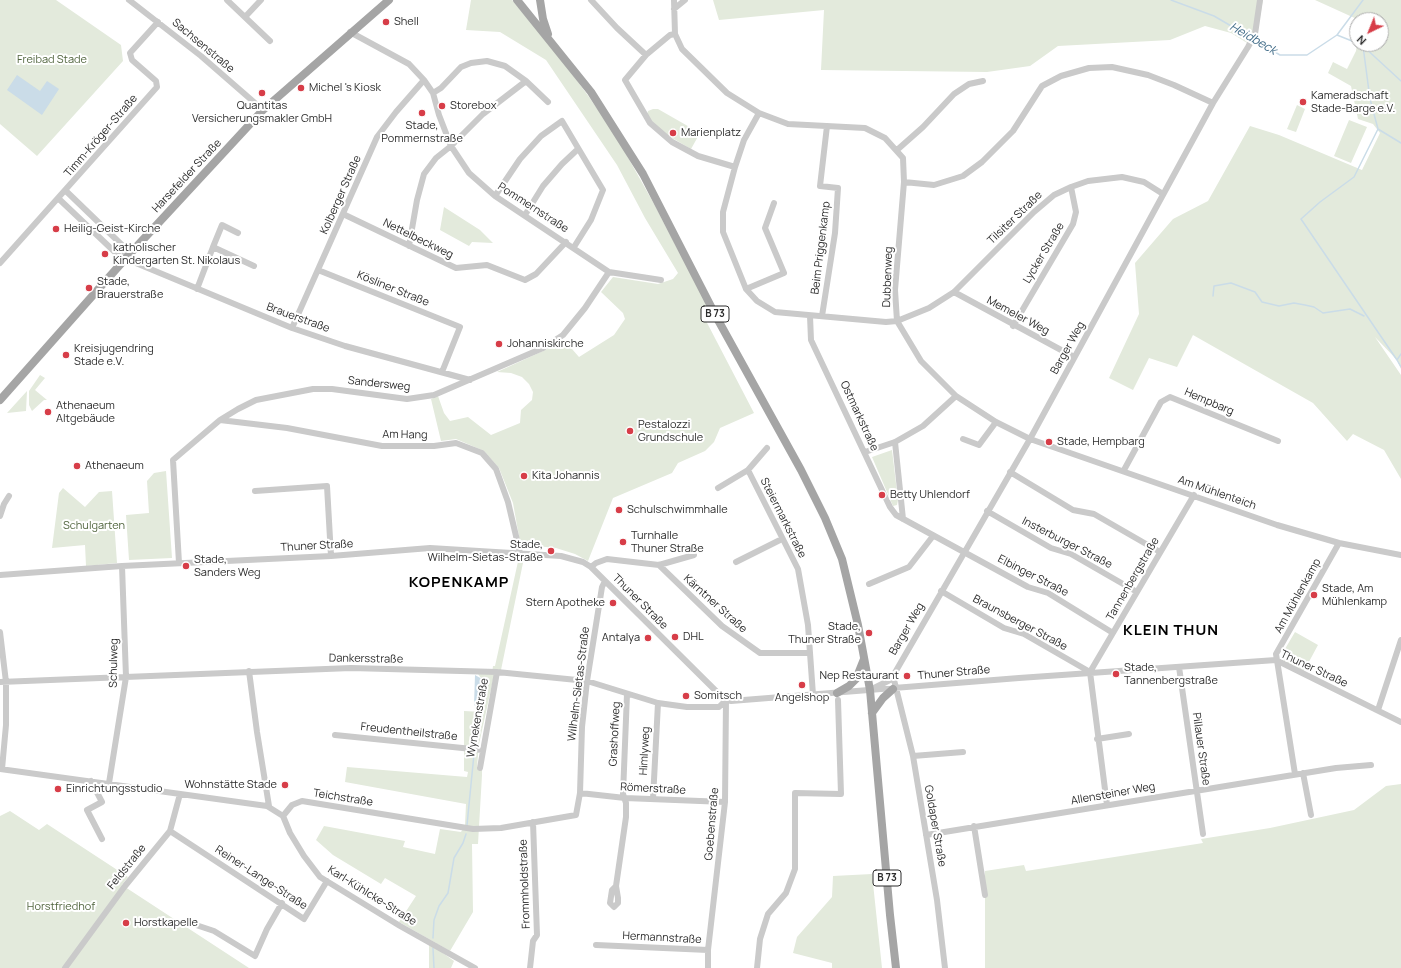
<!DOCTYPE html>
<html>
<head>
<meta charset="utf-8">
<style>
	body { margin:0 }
	#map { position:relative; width:1401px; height:968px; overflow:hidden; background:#fff; font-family:Manrope,sans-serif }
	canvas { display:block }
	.north { position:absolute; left:1349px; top:12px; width:40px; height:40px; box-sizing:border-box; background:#fff; border:1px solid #ababab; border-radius:50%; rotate:223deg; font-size:11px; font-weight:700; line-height:16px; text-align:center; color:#2d2d2d }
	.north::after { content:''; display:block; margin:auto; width:14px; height:18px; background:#d73d48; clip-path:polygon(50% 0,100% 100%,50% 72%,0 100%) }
</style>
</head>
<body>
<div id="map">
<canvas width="1401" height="968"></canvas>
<div class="north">N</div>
</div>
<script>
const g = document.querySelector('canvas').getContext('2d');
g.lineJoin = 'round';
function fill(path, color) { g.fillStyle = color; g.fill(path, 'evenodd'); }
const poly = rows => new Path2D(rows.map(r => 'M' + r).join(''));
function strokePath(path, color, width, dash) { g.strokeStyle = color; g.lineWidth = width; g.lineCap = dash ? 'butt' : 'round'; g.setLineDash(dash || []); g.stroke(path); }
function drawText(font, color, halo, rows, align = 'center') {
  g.font = font + ' Manrope,sans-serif'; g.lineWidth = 4; g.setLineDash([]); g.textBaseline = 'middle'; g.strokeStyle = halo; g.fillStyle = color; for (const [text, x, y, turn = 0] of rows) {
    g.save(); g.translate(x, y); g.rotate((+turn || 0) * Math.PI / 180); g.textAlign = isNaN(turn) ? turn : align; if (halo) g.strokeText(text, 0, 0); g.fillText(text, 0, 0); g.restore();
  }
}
const green = poly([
	[0,0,56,0,121,45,123,61,37,156,0,124],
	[471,0,512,0,562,60,589,97,616,136,654,204,711,313,704,317,754,413,720,428,714,442,705,451,678,463,672,473,613,498,588,561,575,554,556,548,536,546,520,542,513,503,499,468,484,451,456,439,441,441,431,399,438,396,444,413,450,421,468,417,491,435,520,423,521,410,532,400,533,392,529,384,522,377,511,373,497,372,565,341,579,357,614,335,625,319,623,313,601,292,613,277,658,284,673,279,678,273,645,218,617,165,546,60,500,32,466,30],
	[713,0,1263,0,1256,38,1252,46,1231,33,1205,26,1170,40,1058,46,1030,66,987,72,821,70,824,10,719,20],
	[1315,0,1401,0,1401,369,1397,360,1375,337,1401,375,1401,479,1384,450,1353,434,1347,441,1313,403,1193,335,1177,367,1149,358,1133,390,1109,378,1139,314,1135,263,1173,219,1208,201,1250,126,1279,135,1362,170,1380,133,1373,124,1358,119,1351,86,1328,73,1333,62,1347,69,1356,51,1357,44,1381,44,1381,20,1359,20],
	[1297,105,1305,109,1296,132,1287,129],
	[653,109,658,109,700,133,691,149,667,135,653,123,647,114,648,111],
	[1349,120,1367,127,1351,163,1334,156],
	[444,207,480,230,493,243,472,242,469,246,440,230],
	[40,375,45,378,35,390,47,400,44,400,32,411,29,405,29,391],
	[27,391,26,411,7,413],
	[892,450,898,500,897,505,893,506,872,457],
	[166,471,172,558,129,560,126,515,149,513,147,481,154,473],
	[63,488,85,507,99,492,112,491,117,563,86,566,85,545,52,548,59,493],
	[519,557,524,558,501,670,493,680,479,744,477,767,482,768,482,775,478,844,472,844,473,912,450,951,399,922,416,896,385,878,381,884,333,855,316,840,324,826,405,841,403,847,435,854,440,829,461,832,465,825,466,804,345,782,347,767,467,777,468,772,464,771,464,711,483,712,487,686,478,674,492,674,493,666,495,666],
	[1295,632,1318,645,1304,671,1284,661,1282,654],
	[1401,784,1401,968,985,968,985,871,1024,865,1026,871,1203,843,1201,839,1270,828,1354,810,1386,786],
	[10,811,39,830,47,824,128,877,122,885,249,968,0,968,0,816],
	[872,874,882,968,832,968,832,963,793,953,797,937,832,897,833,876],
	[429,943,454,961,451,968,429,968]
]);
const water = poly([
	[17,75,40,91,47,81,59,89,42,115,7,90],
	[475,675,482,679,485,686,483,709,474,705]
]);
const stream = poly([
	[1171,0,1214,16,1250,37],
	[1337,35,1363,0],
	[1253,39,1280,55,1307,55,1337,35,1357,43],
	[1359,44,1363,46,1401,81],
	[1363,46,1370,99,1378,129,1354,177,1320,202,1301,219,1397,360],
	[1378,129,1401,143],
	[1213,296,1214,286,1231,283,1255,292,1262,302,1279,306,1294,303,1305,305,1314,307,1323,313,1350,309,1364,316],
	[1401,354,1397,360,1401,367],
	[475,740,481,707],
	[467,825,474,754],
	[433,938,434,920,439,906,448,893,454,858,463,843,466,834],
	[433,948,434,968]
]);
const minor = poly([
	[129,0,201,56,263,110],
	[227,0,270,41],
	[591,0,617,28,646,55],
	[674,0,675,34,682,49,727,93,759,113,788,124,865,128,885,138,903,158,904,182,895,290,897,321,921,361,956,396,996,422,1030,439,1277,525,1339,543,1401,555],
	[674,9,685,0],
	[245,17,261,0],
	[350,32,409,64,424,80,433,93,439,115,451,146,469,173,495,196,609,272,661,280],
	[675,34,670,35,646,55,625,80,650,123,672,142,698,156,735,167],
	[526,81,548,102],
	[759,113,744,140,735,167,723,212,723,232,746,289,757,301,775,312,886,322,897,321,929,308,954,292,1034,212,1054,195,1071,187,1088,181,1122,177,1144,182,1163,194],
	[897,150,923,127,954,94,969,84,983,81],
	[904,182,934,185,963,176,982,162,1013,131,1042,86,1061,76,1089,68,1112,67,1148,75,1174,85,1213,103],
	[66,191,123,246,126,258],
	[495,196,520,159,541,136,562,121,603,190,591,220,574,247],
	[59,199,119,256,292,328,345,346,470,380],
	[343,214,456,268,487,265,525,280,536,274,566,242],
	[525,215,543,186,562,164,578,149],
	[409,246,417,200,424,174,436,158,451,146,483,114,526,81,505,66,487,61,471,63,461,67,441,88,433,93],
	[213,247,222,225,238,233],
	[0,263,157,87,156,81,132,60,130,53,158,22],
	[318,270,460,327,442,372],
	[197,289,213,247,254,266],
	[746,289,784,273,765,228,774,203],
	[954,292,1074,357],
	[810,316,811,340,890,507,896,515,1028,587,1048,593,1113,633],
	[822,316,835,233,838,188,820,186,827,126],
	[1013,326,1073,224,1076,212,1071,187],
	[292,328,377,137,396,112,424,80],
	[220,420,287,428,382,446,434,446,456,443,482,453,496,469,508,502,520,553],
	[963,439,979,445,996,422],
	[895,442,903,519],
	[865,452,895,442,923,426,956,396],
	[748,470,798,569,808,625,813,695],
	[1124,470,1161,402,1170,397,1278,441],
	[1010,472,1073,510,1094,514,1160,552],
	[718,488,748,470,767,448],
	[255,491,327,486,331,556],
	[987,511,1051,548,1071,554,1137,592],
	[0,516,4,504,9,496],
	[736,562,782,539],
	[179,563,173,460,220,420,238,409,256,400,313,389,332,389,407,399,434,395,543,348,563,335,585,308,609,272],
	[659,565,722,626,760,653,810,653],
	[591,567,596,563,607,559,659,565,694,555],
	[0,575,122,566,331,556,430,548,561,556,583,562,591,567,723,698,731,701,1019,678,1276,660,1401,722],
	[869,584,909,567,933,536],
	[941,591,1004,628,1024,634,1090,672],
	[0,632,6,682,6,725,2,769],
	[1179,667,1203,834],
	[249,671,257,732,269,806],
	[1090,672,1194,495],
	[1090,672,1107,805],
	[893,676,913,756,937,900,945,968],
	[0,682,351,668,497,672,587,681,658,703,687,707,719,707,726,700],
	[870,690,890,680,893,676,1030,439,1213,103,1248,47,1255,34,1260,0],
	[1378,710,1401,640],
	[335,735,482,750],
	[1097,739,1129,734],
	[913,756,963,752],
	[480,768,497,672],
	[0,769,267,806,283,816,292,805,302,801,473,829,501,828,576,815,580,793,582,727,587,681,602,587,605,581],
	[1303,773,1311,815],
	[1295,774,1276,654,1339,543],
	[91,781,102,802,87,810,102,839],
	[109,783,126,677,122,566],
	[580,793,625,798,725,802],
	[653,799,658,703],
	[283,816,290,833,304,856,320,877,400,926,475,968],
	[974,826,985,895],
	[170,831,304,919,327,881],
	[926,835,1336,768,1371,765],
	[616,886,618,898,618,903,614,907,610,903,612,890,616,886,626,817,626,803,623,794,627,694],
	[196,925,214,931,255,956,267,929,282,903],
	[596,945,708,950,708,968],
	[708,950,725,802,726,700],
	[65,968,125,886,170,831,180,794],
	[530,968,533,941,537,935,533,822],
	[757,968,760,939,768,914,786,893,795,869,795,793,841,794,838,700]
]);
const major = poly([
	[517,0,591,92,643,174,718,320,801,470,825,518,842,559,858,625,870,690,890,915,896,968],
	[540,0,543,19,548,34],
	[0,400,126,258,263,110,389,0],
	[837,693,849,686,856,679,864,659],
	[872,713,883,698,893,689]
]);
const markers = [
	[386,22,4,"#d73d48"],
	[301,88,4,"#d73d48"],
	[262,93,4,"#d73d48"],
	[1303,102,4,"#d73d48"],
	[442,106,4,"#d73d48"],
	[422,113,4,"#d73d48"],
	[673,133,4,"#d73d48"],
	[56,229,4,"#d73d48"],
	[105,254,4,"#d73d48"],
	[89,288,4,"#d73d48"],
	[499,344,4,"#d73d48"],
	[66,355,4,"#d73d48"],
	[48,412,4,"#d73d48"],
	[630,431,4,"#d73d48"],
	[1049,442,4,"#d73d48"],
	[77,466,4,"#d73d48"],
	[524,476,4,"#d73d48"],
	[882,495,4,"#d73d48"],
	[619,510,4,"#d73d48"],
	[623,542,4,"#d73d48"],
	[551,551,4,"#d73d48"],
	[186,566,4,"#d73d48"],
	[1314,595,4,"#d73d48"],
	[613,603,4,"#d73d48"],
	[869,633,4,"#d73d48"],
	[675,637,4,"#d73d48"],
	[648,638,4,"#d73d48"],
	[1116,674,4,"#d73d48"],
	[907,676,4,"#d73d48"],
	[802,685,4,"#d73d48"],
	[686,696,4,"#d73d48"],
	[285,785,4,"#d73d48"],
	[58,789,4,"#d73d48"],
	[126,923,4,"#d73d48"]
];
const shields = [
	[715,314,28],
	[887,878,28]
];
const shieldNames = [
	["B 73",715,314],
	["B 73",887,878]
];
const poiNames = [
	["Shell",394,22],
	["Michel 's Kiosk",309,88],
	["Kameradschaft",1311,96],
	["Stade-Barge e.V.",1311,109],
	["Quantitas",262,106,"center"],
	["Versicherungsmakler GmbH",262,119,"center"],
	["Storebox",450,106],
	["Stade,",422,126,"center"],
	["Pommernstraße",422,139,"center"],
	["Marienplatz",681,133],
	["Heilig-Geist-Kirche",64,229],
	["katholischer",113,248],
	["Kindergarten St. Nikolaus",113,261],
	["Stade,",97,282],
	["Brauerstraße",97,295],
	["Johanniskirche",507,344],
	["Kreisjugendring",74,349],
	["Stade e.V.",74,362],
	["Athenaeum",56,406],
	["Altgebäude",56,419],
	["Pestalozzi",638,425],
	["Grundschule",638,438],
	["Stade, Hempbarg",1057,442],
	["Athenaeum",85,466],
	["Kita Johannis",532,476],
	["Betty Uhlendorf",890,495],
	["Schulschwimmhalle",627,510],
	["Turnhalle",631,536],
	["Thuner Straße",631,549],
	["Stade,",543,545,"right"],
	["Wilhelm-Sietas-Straße",543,558,"right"],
	["Stade,",194,560],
	["Sanders Weg",194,573],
	["Stade, Am",1322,589],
	["Mühlenkamp",1322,602],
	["Stern Apotheke",605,603,"right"],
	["Stade,",861,627,"right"],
	["Thuner Straße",861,640,"right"],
	["DHL",683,637],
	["Antalya",640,638,"right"],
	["Stade,",1124,668],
	["Tannenbergstraße",1124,681],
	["Nep Restaurant",899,676,"right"],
	["Somitsch",694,696],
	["Angelshop",802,698,"center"],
	["Wohnstätte Stade",277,785,"right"],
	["Einrichtungsstudio",66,789],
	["Horstkapelle",134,923]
];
const streetNames = [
	["Sachsenstraße",203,46,40],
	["Timm-Kröger-Straße",101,136,-49],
	["Harsefelder Straße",187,176,-47],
	["Kolberger Straße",341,195,-66],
	["Pommernstraße",533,208,33],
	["Tilsiter Straße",1015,218,-44],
	["Nettelbeckweg",418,239,26],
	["Beim Priggenkamp",821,248,-83],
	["Lycker Straße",1044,253,-59],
	["Dubbenweg",888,277,-88],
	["Kösliner Straße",393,289,22],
	["Memeler Weg",1018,316,28],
	["Brauerstraße",298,318,20],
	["Barger Weg",1068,348,-61],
	["Sandersweg",379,384,6],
	["Hempbarg",1209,402,23],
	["Ostmarkstraße",859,416,65],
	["Am Hang",405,435,1],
	["Am Mühlenteich",1217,493,19],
	["Steiermarkstraße",783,518,63],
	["Insterburger Straße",1067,543,27],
	["Thuner Straße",317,546,-3],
	["Elbinger Straße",1033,576,27],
	["Tannenbergstraße",1133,579,-60],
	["Am Mühlenkamp",1298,596,-61],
	["Thuner Straße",640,602,45],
	["Kärntner Straße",715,604,42],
	["Braunsberger Straße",1020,623,28],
	["Barger Weg",907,629,-60],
	["Dankersstraße",366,659,1],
	["Schulweg",114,663,-89],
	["Thuner Straße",1314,669,25],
	["Thuner Straße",954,673,-5],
	["Wilhelm-Sietas-Straße",579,684,-83],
	["Wynekenstraße",478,718,-80],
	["Freudentheilstraße",409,732,6],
	["Grashoffweg",615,734,-87],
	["Pillauer Straße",1201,749,82],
	["Himlyweg",645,751,-87],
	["Römerstraße",653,789,3],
	["Allensteiner Weg",1113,794,-10],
	["Teichstraße",343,798,9],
	["Goebenstraße",712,824,-85],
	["Goldaper Straße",935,826,80],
	["Feldstraße",127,867,-51],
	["Reiner-Lange-Straße",261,878,33],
	["Frommholdstraße",525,884,-92],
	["Karl-Kühlcke-Straße",372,896,32],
	["Hermannstraße",662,938,3]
];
const parkNames = [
	["Freibad Stade",52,60],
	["Schulgarten",94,526],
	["Horstfriedhof",61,907]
];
const waterNames = [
	["Heidbeck",1253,39,30]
];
const districtNames = [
	["KOPENKAMP",459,583],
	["KLEIN THUN",1171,631]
];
fill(green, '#e3eadc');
fill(water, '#cadce8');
strokePath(stream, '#cadce8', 1.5);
strokePath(minor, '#cacaca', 6);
strokePath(major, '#a5a5a5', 8);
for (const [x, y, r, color] of markers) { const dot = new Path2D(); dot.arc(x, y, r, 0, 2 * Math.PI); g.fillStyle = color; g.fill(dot); strokePath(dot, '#fff', 1.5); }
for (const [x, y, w] of shields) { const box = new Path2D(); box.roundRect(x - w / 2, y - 8, w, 16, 3); g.fillStyle = '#fff'; g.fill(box); strokePath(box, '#2d2d2d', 1); }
drawText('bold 10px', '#2d2d2d', null, shieldNames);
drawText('11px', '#2d2d2d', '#fff', poiNames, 'left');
drawText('11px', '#2d2d2d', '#fff', streetNames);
drawText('11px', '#51653e', '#fff', parkNames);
drawText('italic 12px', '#426d89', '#fff', waterNames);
g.letterSpacing = '1px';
drawText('bold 15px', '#000', '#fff', districtNames);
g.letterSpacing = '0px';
</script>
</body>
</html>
